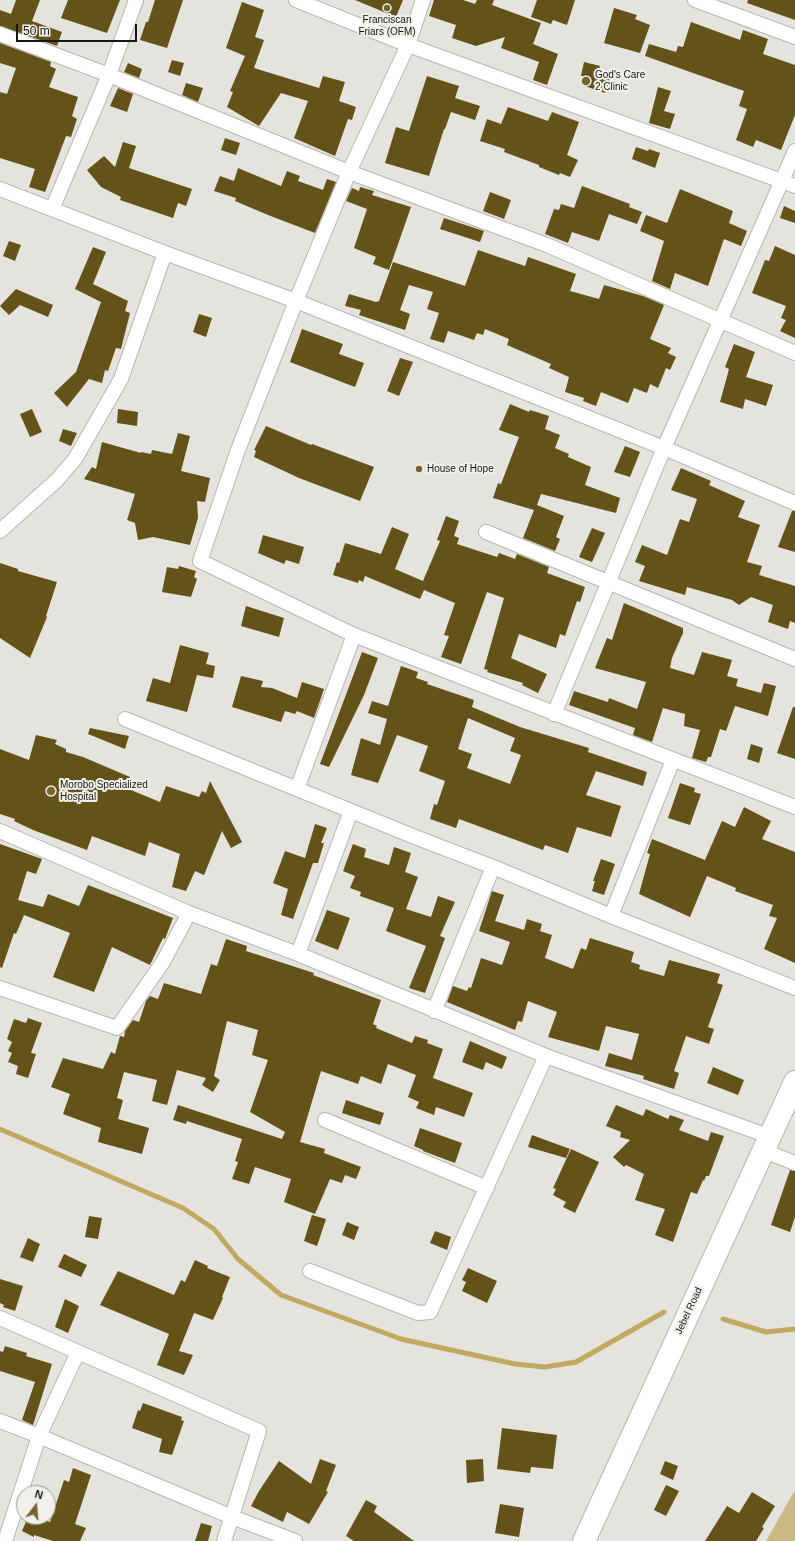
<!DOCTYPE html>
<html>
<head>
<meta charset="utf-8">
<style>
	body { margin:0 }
	#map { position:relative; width:795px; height:1541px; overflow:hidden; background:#e4e3dd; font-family:Helvetica,sans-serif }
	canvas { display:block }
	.north { position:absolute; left:16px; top:1485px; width:40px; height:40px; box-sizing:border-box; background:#f1f0ea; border:1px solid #9a9994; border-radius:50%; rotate:16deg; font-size:11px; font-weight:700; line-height:16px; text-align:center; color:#171614 }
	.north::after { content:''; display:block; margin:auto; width:14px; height:18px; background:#736431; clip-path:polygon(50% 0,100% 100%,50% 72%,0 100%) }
	.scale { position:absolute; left:16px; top:24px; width:121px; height:18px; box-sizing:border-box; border:2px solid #171614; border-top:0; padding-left:5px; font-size:12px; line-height:14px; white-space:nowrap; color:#171614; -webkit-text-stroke:3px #f1f0ea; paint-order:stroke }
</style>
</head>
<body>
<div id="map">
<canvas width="795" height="1541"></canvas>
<div class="north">N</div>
<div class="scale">50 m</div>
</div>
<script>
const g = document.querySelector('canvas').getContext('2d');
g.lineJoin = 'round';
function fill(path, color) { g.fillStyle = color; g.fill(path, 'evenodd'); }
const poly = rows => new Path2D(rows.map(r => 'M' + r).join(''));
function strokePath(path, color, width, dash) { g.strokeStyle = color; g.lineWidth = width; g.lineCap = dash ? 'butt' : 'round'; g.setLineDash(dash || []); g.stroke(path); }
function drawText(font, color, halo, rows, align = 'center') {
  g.font = font + ' Helvetica,sans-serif'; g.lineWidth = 4; g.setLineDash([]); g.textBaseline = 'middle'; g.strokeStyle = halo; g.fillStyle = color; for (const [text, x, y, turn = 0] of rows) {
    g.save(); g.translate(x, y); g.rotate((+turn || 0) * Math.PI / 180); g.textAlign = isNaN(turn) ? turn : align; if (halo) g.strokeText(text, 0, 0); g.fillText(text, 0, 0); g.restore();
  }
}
const green = poly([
	[795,1490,795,1541,766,1541]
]);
const stream = poly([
	[0,1129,183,1208,214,1229,238,1259,281,1295,401,1339,515,1364,545,1367,576,1362,664,1312],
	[723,1319,766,1332,795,1329]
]);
const building = poly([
	[16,0,40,0,32,21,62,32,57,46,0,26,0,10,11,14],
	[68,0,120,0,107,33,61,18],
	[155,0,183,0,167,48,140,40,146,22,148,22],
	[355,0,403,0,396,17],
	[434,0,463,0,475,4,477,0,494,0,492,5,541,23,533,44,558,54,547,85,533,80,539,62,501,48,505,37,476,46,452,38,456,25,429,16],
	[537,0,575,0,567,25,553,20,551,24,531,17],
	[748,0,795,0,795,20,747,3],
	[242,2,264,10,255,37,264,40,254,68,319,88,323,76,345,82,339,101,356,107,352,120,348,119,335,156,294,138,308,101,281,93,259,126,227,107,233,92,230,91,245,56,226,48],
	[614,8,637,15,635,19,650,25,640,53,604,43],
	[691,22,740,40,743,30,768,39,763,54,795,65,795,115,781,150,756,140,753,147,736,140,747,109,739,106,744,91,645,56,649,44,676,52,678,46,683,47],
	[0,43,51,62,50,66,56,69,49,87,78,97,72,116,77,119,71,137,66,136,45,192,29,187,35,169,0,158,0,92,7,94,16,68,0,63],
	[172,60,184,63,180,76,168,72],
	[584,62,600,66,599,69,612,74,605,93,582,85,584,76,581,76],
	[128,63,142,69,139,78,124,72],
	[427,76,459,86,455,98,480,106,475,120,451,112,445,129,444,129,429,176,385,163,396,127,409,131],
	[186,83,203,88,198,102,182,95],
	[658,87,671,91,664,111,675,114,670,129,649,123],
	[118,88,133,94,127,112,110,106],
	[508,107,548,121,552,112,579,122,567,155,578,160,570,177,560,173,559,175,539,167,539,165,504,152,505,149,480,141,487,119,501,124],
	[225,138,240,143,236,155,221,150],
	[123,142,136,146,129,168,192,189,186,206,178,203,173,218,120,200,121,197,101,187,87,170,104,156,115,167],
	[636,147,648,151,649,149,660,153,655,168,632,159],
	[238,168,281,186,287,171,300,176,298,181,323,190,327,179,336,182,315,233,268,215,235,201,236,198,214,191,220,176,234,181],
	[582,186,630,204,629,207,642,212,637,224,609,214,599,241,572,232,568,243,545,234,554,209,559,210,561,204,574,208],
	[360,187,374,191,372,195,411,207,389,270,373,264,376,257,354,248,367,209,346,201,352,188,359,191],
	[680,189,733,211,729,223,747,231,741,246,724,239,708,286,675,273,670,289,652,281,664,241,640,231,646,215,667,223],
	[490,192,511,200,504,219,483,211],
	[784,206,795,211,795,223,780,218],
	[444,218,484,231,480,242,440,229],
	[9,241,21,245,15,261,3,256],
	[775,246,795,255,795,338,780,331,786,320,781,318,786,306,752,293,765,260,769,261],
	[93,247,106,252,93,284,128,301,125,311,130,313,121,349,116,348,108,371,105,370,102,383,89,379,67,407,54,393,76,372,101,302,75,289],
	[478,250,525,266,528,257,576,274,570,291,599,299,604,285,643,296,664,305,650,339,671,348,668,353,676,357,670,370,666,368,658,388,650,384,647,393,634,388,628,403,601,392,596,406,583,401,584,398,565,392,569,377,549,368,551,364,507,345,509,339,485,329,483,335,477,333,474,340,448,331,444,343,430,339,439,313,427,309,433,292,409,285,400,310,410,314,405,330,359,315,361,310,345,306,349,294,376,302,379,301,393,262,465,286],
	[16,289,53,305,48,317,20,305,9,315,0,306],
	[199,314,212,318,206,337,193,332],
	[302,329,343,344,339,354,364,363,355,387,290,362],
	[734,344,755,352,746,377,773,385,766,406,745,399,743,409,720,402,729,369,725,367],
	[400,358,413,362,399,396,387,391],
	[510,404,529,412,530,410,549,416,545,429,560,435,555,448,569,454,568,457,591,467,585,485,620,498,616,513,541,494,537,505,564,516,556,537,560,539,555,551,523,538,534,510,493,498,498,483,501,484,519,437,499,430],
	[32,409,42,432,30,437,20,414],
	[118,409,138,412,137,426,117,423],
	[266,426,311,445,312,444,374,467,360,501,299,478,254,457,256,451,254,450],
	[63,429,77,433,71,446,59,441],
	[178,433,190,436,181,471,210,478,205,502,197,501,198,518,190,545,153,537,138,540,135,523,127,520,135,494,84,479,92,467,96,469,102,442,141,453,141,452,151,454,152,450,172,454],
	[625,446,640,452,630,477,614,472],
	[681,468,711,481,709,485,745,501,738,517,760,525,747,562,762,566,759,575,795,586,795,623,790,621,788,629,768,622,773,605,751,597,739,605,732,600,687,587,685,595,639,581,645,566,635,562,642,545,667,555,680,519,689,522,697,499,671,490],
	[792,511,795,511,795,552,778,547],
	[446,516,459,521,454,536,459,538,457,544,497,557,499,553,515,559,517,554,549,567,547,573,585,587,580,602,577,601,565,636,560,634,556,648,519,634,511,658,547,674,538,693,522,685,523,683,487,672,488,670,484,669,504,598,487,592,461,664,441,657,449,636,444,635,455,603,424,590,420,599,365,576,363,582,359,580,358,583,333,575,337,562,339,563,345,543,381,554,392,527,409,534,395,569,423,581,440,541,437,540],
	[592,528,605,533,592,562,579,557],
	[263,535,304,547,299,564,286,560,284,564,258,553],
	[0,563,18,569,18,571,57,582,46,616,47,617,30,658,0,638],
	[179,566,196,571,194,577,197,579,191,597,162,592,167,567,178,569],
	[624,603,683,628,683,633,672,658,670,668,694,675,702,652,732,660,727,676,738,679,736,686,761,693,764,683,776,686,768,716,735,706,726,731,720,729,711,757,708,757,706,762,692,758,700,730,684,726,685,714,663,708,652,742,633,735,635,728,569,705,574,691,608,702,609,698,637,709,646,682,595,668,607,638,612,640],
	[246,606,284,618,279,637,241,626],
	[180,645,209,653,206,664,215,666,213,678,197,675,187,712,146,701,153,678,170,683],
	[362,652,378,658,364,695,329,767,320,764],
	[401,666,418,672,416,678,428,682,427,684,474,700,472,707,520,727,589,748,588,752,647,772,643,786,596,771,586,795,621,806,611,837,577,827,568,853,545,845,543,850,459,819,456,828,430,819,434,804,437,805,445,781,419,771,428,746,397,735,378,783,351,775,361,738,380,745,387,719,368,713,372,701,388,706],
	[468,718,515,738,510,751,521,755,510,784,467,768,472,754,458,749],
	[241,676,263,681,261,687,272,688,297,698,302,682,324,689,314,718,297,711,295,714,285,711,281,722,232,707],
	[793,707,795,707,795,759,777,753],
	[90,728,129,736,125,749,88,734],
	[36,735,57,740,55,744,66,749,66,752,83,757,130,777,126,788,160,802,166,786,199,797,202,791,206,793,210,781,242,842,231,848,222,831,204,875,195,871,186,891,172,887,180,854,149,842,145,856,92,836,87,850,33,830,14,821,15,819,0,814,0,749,29,760],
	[751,744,763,748,759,763,747,759],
	[680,783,695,788,694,792,701,794,690,825,668,818],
	[744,807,771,821,762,839,795,852,795,963,764,949,777,918,769,916,773,905,735,891,736,888,707,876,690,917,639,894,650,854,647,853,652,839,705,860,722,821,735,827],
	[315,824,327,828,321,843,324,843,318,863,313,863,293,919,281,915,288,889,273,883,285,851,305,858],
	[0,844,42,859,36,874,27,871,18,900,43,907,48,894,79,906,88,885,173,918,165,939,163,938,150,965,112,947,94,992,53,977,70,933,24,915,16,934,14,933,2,968,0,967],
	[353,844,366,849,364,857,389,865,394,847,411,853,405,872,418,877,406,909,431,917,438,896,455,902,440,936,445,938,425,993,409,988,426,946,386,931,394,908,360,896,361,892,350,888,355,876,343,871],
	[601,859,615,864,604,895,592,891,595,881,593,881],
	[492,891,504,895,495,921,524,930,527,919,542,924,540,931,552,935,545,958,573,969,581,948,586,950,590,938,634,952,631,962,640,965,639,969,664,976,669,960,720,974,717,983,723,985,708,1027,714,1029,709,1044,686,1036,674,1071,679,1073,674,1089,643,1079,644,1076,605,1066,609,1053,632,1060,639,1034,606,1026,599,1051,548,1037,557,1012,528,1001,522,1022,518,1021,515,1030,447,1002,453,986,467,991,469,987,471,988,481,958,502,965,510,942,479,931],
	[327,910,350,918,338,950,315,941],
	[226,939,247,946,246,951,314,973,313,975,381,1000,373,1024,377,1026,376,1028,412,1043,415,1036,428,1040,427,1043,443,1049,433,1078,473,1093,464,1117,436,1107,434,1115,416,1108,419,1102,408,1097,416,1075,388,1064,381,1084,361,1076,358,1084,321,1071,300,1142,325,1149,324,1153,361,1167,356,1179,345,1175,342,1183,330,1179,315,1214,284,1202,291,1179,255,1167,249,1184,232,1179,238,1162,235,1161,242,1139,187,1121,186,1124,173,1120,178,1105,282,1139,285,1132,250,1112,268,1060,252,1055,258,1030,227,1021,214,1076,220,1080,213,1092,202,1085,206,1078,177,1070,167,1105,152,1101,157,1080,124,1072,117,1098,123,1100,118,1119,149,1128,142,1154,98,1142,101,1128,63,1114,70,1094,51,1087,63,1058,103,1069,111,1052,115,1054,120,1036,124,1037,125,1031,133,1020,139,1022,146,1001,150,996,158,999,164,983,201,994,211,964,217,966],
	[28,1018,42,1023,31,1053,36,1054,28,1078,16,1074,18,1066,8,1062,12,1053,8,1051,12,1042,7,1039,14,1019,26,1023],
	[470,1041,507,1057,502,1069,486,1062,483,1070,462,1062],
	[713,1067,744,1080,738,1095,707,1083],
	[346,1100,384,1113,380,1125,342,1113],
	[616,1105,643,1116,646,1109,668,1119,670,1115,684,1120,679,1130,708,1141,711,1132,724,1136,709,1176,706,1176,704,1181,703,1180,697,1194,691,1192,673,1242,655,1235,665,1209,635,1200,644,1174,626,1165,624,1167,613,1157,630,1140,620,1137,621,1132,606,1126],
	[420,1128,462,1143,455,1163,423,1151,423,1150,414,1146],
	[532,1135,570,1149,566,1158,528,1147],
	[571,1149,599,1162,575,1213,563,1207,566,1202,553,1195,556,1189,553,1188],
	[790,1170,795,1171,795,1217,790,1232,771,1225],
	[312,1215,326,1219,317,1246,304,1241],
	[89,1216,102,1218,98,1239,85,1237],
	[347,1222,359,1227,354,1240,342,1235],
	[435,1231,451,1237,447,1250,430,1243],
	[28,1238,40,1244,33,1262,20,1257],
	[64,1254,87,1265,81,1277,58,1267],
	[195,1260,208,1266,207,1268,230,1277,222,1297,223,1298,213,1320,194,1313,179,1351,193,1355,184,1375,157,1365,169,1334,100,1305,118,1271,174,1295,181,1280,185,1282],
	[468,1268,497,1281,487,1303,462,1291,466,1282,462,1280],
	[0,1279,23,1286,15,1311,3,1307,4,1305,0,1303],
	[65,1299,79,1306,68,1333,55,1327],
	[5,1346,27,1353,26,1356,52,1364,33,1425,22,1420,35,1382,0,1371,0,1351,3,1352],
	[143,1403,182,1417,181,1420,184,1421,172,1455,159,1452,162,1439,132,1428,138,1410,140,1411],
	[502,1428,557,1435,553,1469,531,1467,530,1473,497,1469],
	[320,1459,336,1465,326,1491,328,1492,309,1524,287,1512,283,1522,251,1506,259,1491,279,1461,311,1484],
	[483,1459,484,1481,467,1483,466,1460],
	[665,1461,678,1466,673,1480,660,1474],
	[73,1468,91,1475,75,1524,86,1528,80,1541,53,1541,34,1535,34,1537,22,1531,28,1517,35,1517,50,1522,64,1480,69,1482],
	[666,1485,679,1491,666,1516,654,1510],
	[752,1492,775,1506,762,1527,764,1528,756,1541,705,1541,727,1506,739,1513],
	[366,1500,377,1506,374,1512,414,1541,354,1541,346,1536],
	[500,1504,524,1508,519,1537,495,1533],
	[201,1523,212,1526,208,1541,195,1541]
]);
const minor = poly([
	[296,0,408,45,795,186],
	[423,0,408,45,349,172,296,301,238,450,200,561,354,635,795,807],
	[695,0,795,37],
	[0,34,109,75,349,172,547,245,795,353],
	[0,189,165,253,296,301,664,448,795,503],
	[52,209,109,75,136,0],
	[0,531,57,480,75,459,121,379,165,253],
	[486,532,795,659],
	[554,714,664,448,795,151],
	[125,719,415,837,493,867,611,916,795,988],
	[297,789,354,635],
	[0,831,189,913,298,954,546,1056,771,1137],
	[611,916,673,760],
	[298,954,351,811],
	[0,988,117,1028,163,962,189,913],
	[434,1011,493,867],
	[325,1120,487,1188],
	[764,1151,795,1163],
	[310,1271,418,1313,430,1312,546,1056],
	[0,1318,259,1431,224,1541],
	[0,1421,39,1436,232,1517,295,1541],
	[5,1541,39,1436,78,1352]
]);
const primary = poly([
	[584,1541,795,1082]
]);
const markers = [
	[387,8,4,"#736431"],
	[586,81,5,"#736431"],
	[419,469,4,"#736431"],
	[51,791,5,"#736431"]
];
const poiNames = [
	["Franciscan",387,20,"center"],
	["Friars (OFM)",387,32,"center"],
	["God's Care",595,75],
	["2 Clinic",595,87],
	["House of Hope",427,469],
	["Morobo Specialized",60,785],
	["Hospital",60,797]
];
const streetNames = [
	["Jebel Road",689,1311,-65]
];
fill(green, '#c9b985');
strokePath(stream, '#c1aa60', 5);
fill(building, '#645318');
strokePath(minor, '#b7b5b0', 16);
strokePath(primary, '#b7b5b0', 24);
strokePath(minor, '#fff', 14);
strokePath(primary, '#fff', 22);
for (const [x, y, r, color] of markers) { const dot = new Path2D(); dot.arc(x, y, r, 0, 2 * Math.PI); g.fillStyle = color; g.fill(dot); strokePath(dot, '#f1f0ea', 1.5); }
drawText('10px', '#171614', '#f1f0ea', poiNames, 'left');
drawText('10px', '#171614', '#f1f0ea', streetNames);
</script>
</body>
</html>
